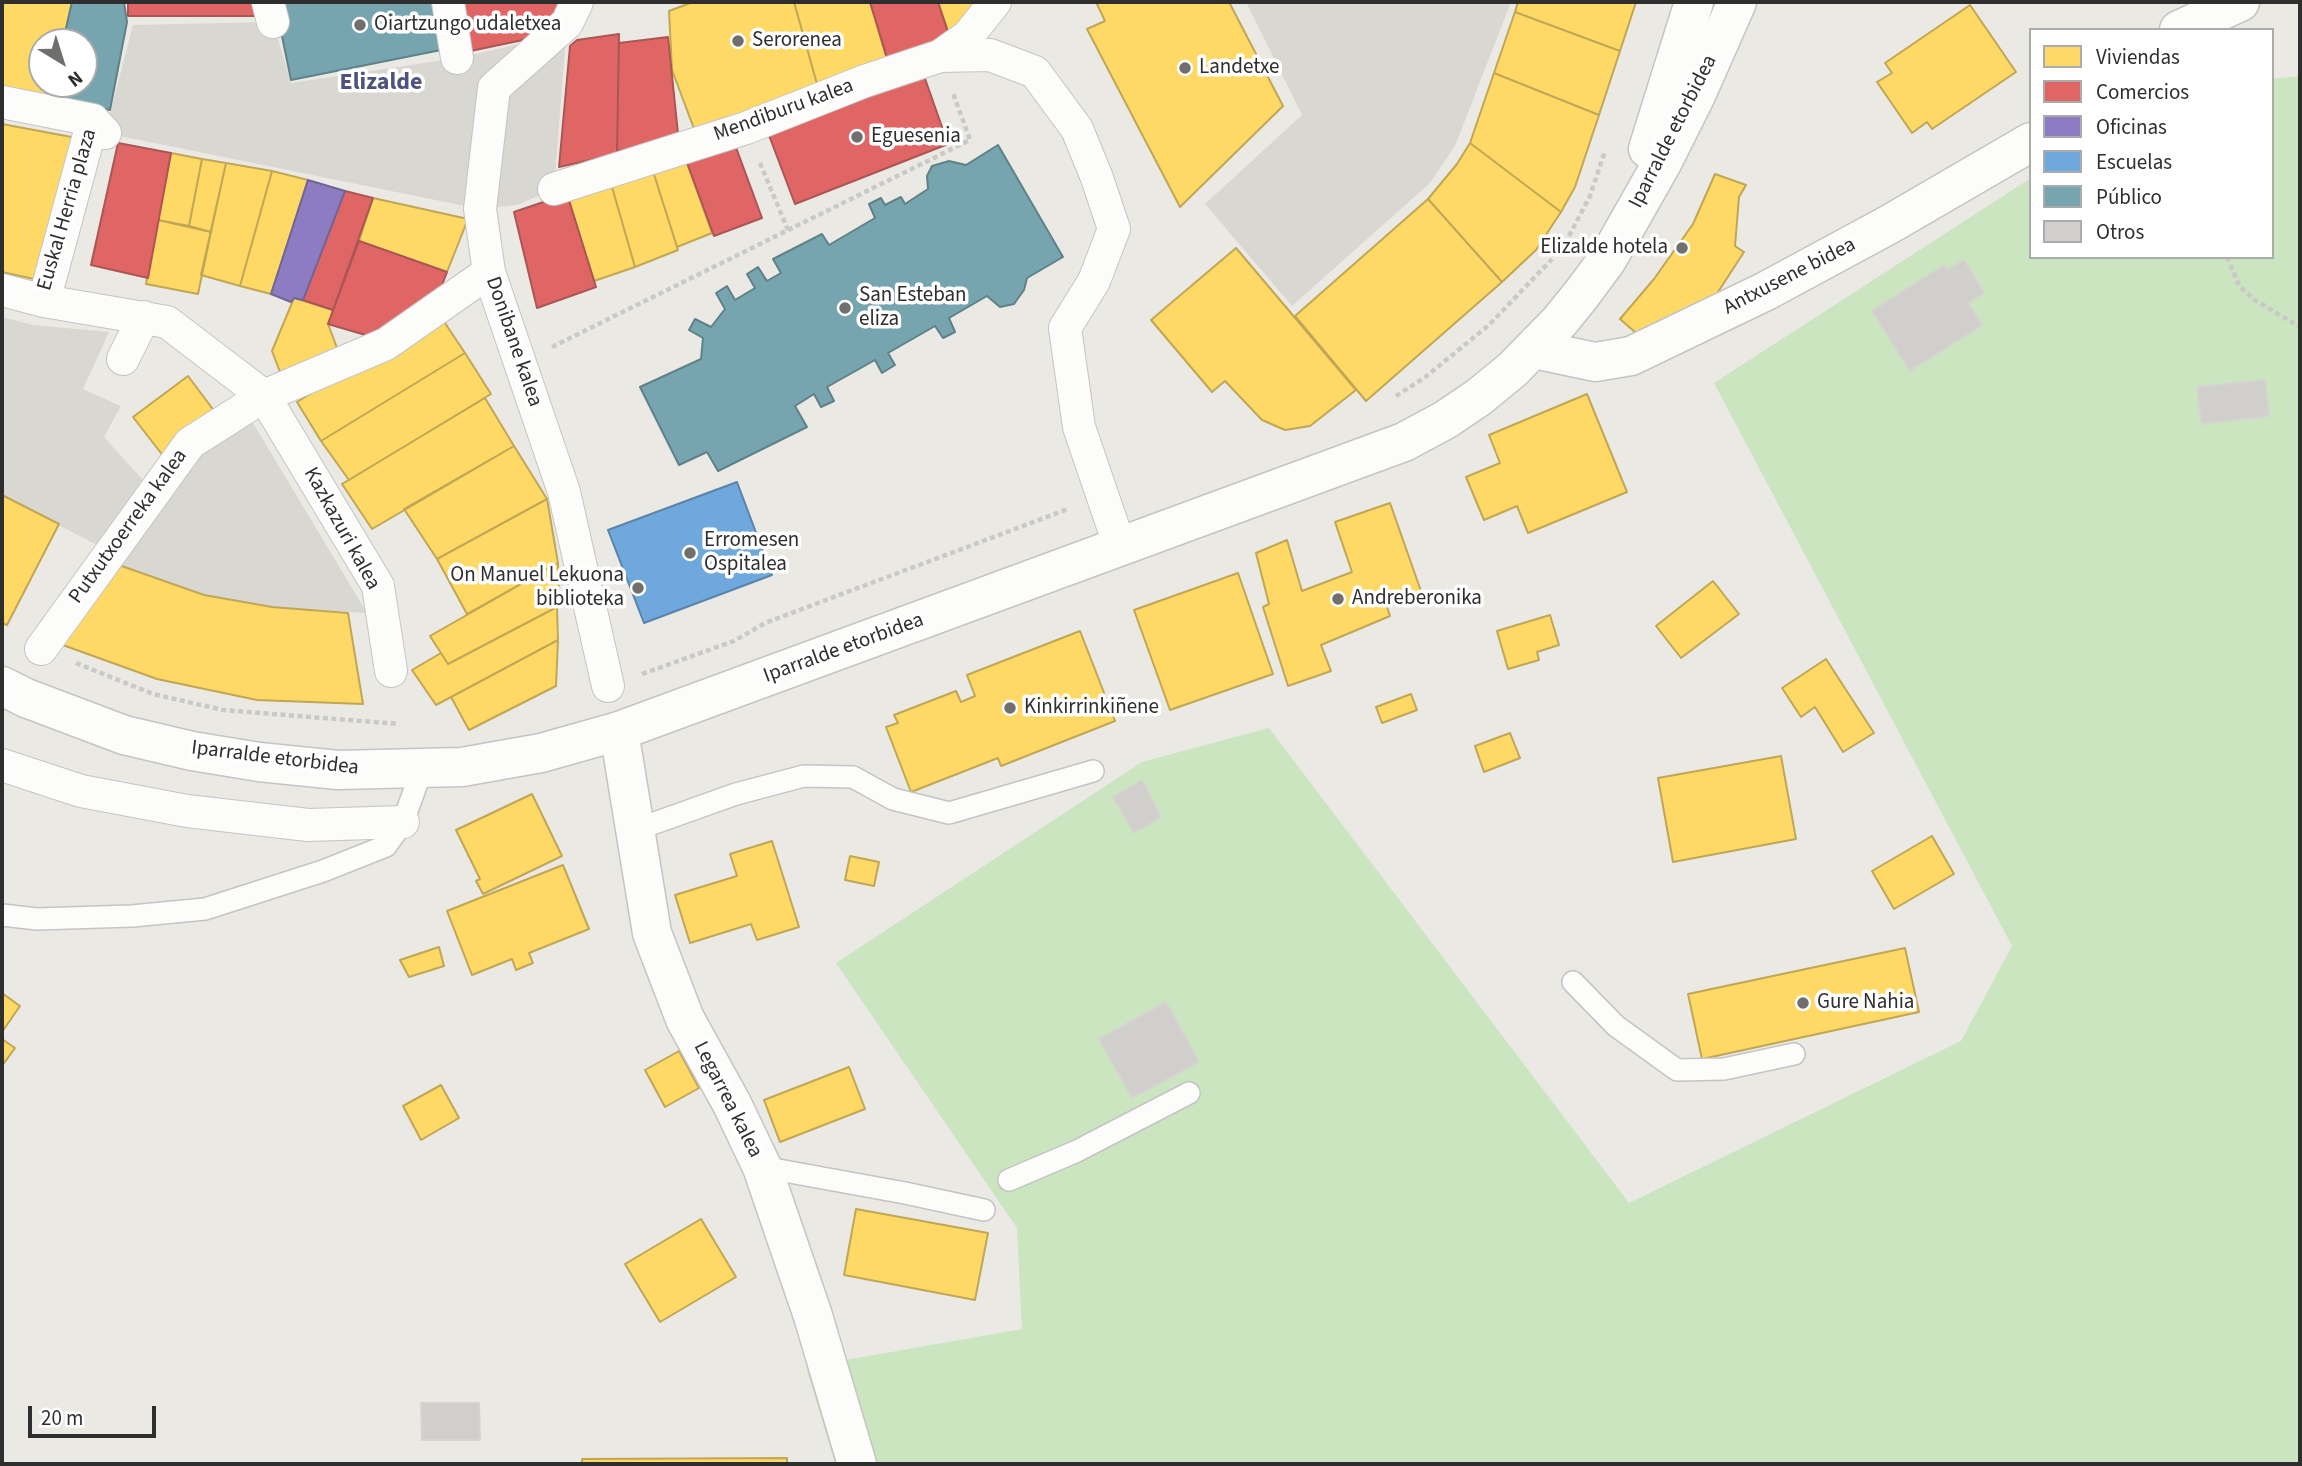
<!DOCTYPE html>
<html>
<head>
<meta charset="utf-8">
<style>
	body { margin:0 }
	#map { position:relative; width:2302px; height:1466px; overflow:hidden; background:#ebe9e4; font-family:"Source Sans 3",sans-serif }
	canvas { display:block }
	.frame { position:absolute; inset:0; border:4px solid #2e2e2e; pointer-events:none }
	.legend { position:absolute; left:2029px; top:28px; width:245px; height:231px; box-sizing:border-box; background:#fff; border:2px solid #ababab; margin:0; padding:9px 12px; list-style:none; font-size:21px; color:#2e2e2e }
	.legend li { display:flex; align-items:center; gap:14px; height:35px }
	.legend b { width:35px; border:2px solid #ababab }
	.north { position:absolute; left:28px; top:28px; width:70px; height:70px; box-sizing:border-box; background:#fff; border:2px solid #ababab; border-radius:50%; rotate:142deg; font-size:19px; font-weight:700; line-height:28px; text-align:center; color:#2e2e2e }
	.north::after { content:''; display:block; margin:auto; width:24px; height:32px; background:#706f6e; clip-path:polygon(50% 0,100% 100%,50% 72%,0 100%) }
	.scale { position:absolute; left:28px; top:1406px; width:128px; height:32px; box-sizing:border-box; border:4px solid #2e2e2e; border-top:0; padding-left:9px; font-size:21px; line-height:24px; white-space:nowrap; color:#2e2e2e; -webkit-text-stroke:5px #fff; paint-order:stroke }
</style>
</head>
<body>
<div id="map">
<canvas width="2302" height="1466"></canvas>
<div class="frame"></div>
<ul class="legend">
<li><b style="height:19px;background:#ffd966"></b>Viviendas</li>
<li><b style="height:19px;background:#e06666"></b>Comercios</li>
<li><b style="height:19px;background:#8e7cc3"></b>Oficinas</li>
<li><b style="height:19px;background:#6fa8dc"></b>Escuelas</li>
<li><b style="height:19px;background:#76a5af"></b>Público</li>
<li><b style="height:19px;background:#d0cfcb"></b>Otros</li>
</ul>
<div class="north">N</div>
<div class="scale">20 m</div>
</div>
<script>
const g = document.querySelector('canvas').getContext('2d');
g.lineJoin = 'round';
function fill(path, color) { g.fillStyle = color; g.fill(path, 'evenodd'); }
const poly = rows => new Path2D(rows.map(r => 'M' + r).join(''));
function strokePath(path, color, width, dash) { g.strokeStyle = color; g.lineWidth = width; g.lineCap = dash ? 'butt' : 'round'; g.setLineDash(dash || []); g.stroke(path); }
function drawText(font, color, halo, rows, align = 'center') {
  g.font = font + ' "Source Sans 3",sans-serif'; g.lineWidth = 7; g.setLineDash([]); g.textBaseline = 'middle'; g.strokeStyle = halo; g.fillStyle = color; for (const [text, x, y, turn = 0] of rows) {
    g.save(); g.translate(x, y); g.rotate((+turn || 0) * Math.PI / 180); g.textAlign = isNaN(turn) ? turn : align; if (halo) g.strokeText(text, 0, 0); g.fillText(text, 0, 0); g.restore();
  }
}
const green = poly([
	[2300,76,2300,1464,835,1464,806,1367,1022,1329,1017,1228,836,963,1142,762,1269,728,1629,1203,1961,1041,2012,946,1714,383,2031,178,2031,257,2272,257,2272,79]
]);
const plaza = poly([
	[1246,2,1511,2,1455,146,1430,183,1292,306,1205,204,1302,115],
	[273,22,291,83,457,58,546,38,567,23,554,189,517,205,480,209,105,133,133,25],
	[2,317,33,325,109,332,83,389,121,406,104,437,150,488,105,549,2,496],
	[250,418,367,613,272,607,204,595,116,564,199,450]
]);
const homes = poly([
	[2,2,72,2,63,42,42,42,42,84,54,84,51,98,2,88,2,2],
	[693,2,794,2,817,84,696,134,672,70,669,11,693,2],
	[794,2,870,2,888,63,817,84,794,2],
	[938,2,986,2,951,41,938,2],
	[1096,2,1229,2,1283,106,1180,207,1087,29,1105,21,1096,2],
	[1518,2,1636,2,1620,51,1515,12,1518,2],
	[1970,5,2016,72,1932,129,1927,122,1912,133,1877,82,1892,73,1885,63,1970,5],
	[1515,12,1620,51,1599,115,1494,73,1515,12],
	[1494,73,1599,115,1575,187,1561,212,1470,143,1494,73],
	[2,124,77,138,43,281,2,272,2,124],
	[1470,143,1561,212,1536,250,1502,282,1428,199,1457,164,1470,143],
	[171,153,202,159,189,226,158,220,171,153],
	[202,159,226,163,211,232,189,226,202,159],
	[686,160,712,233,677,247,652,168,686,160],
	[226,163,272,171,240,286,201,275,226,163],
	[652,168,678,250,635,267,610,180,652,168],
	[272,171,308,180,271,294,240,286,272,171],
	[1715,174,1746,185,1739,197,1735,246,1744,252,1705,312,1644,340,1620,319,1654,279,1693,224,1715,174],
	[610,180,635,267,594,281,567,194,610,180],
	[373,198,468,219,447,272,359,241,373,198],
	[1428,199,1502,282,1366,401,1295,316,1428,199],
	[158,220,211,232,198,294,146,284,158,220],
	[1236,248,1356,390,1310,426,1285,430,1262,420,1225,381,1212,392,1151,320,1236,248],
	[294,298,333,310,328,324,339,353,280,372,272,351,294,298],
	[439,314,465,353,321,441,297,402,439,314],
	[465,353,491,394,349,480,321,441,465,353],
	[188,376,218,416,164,457,133,417,188,376],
	[1587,394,1627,492,1528,533,1517,506,1484,520,1466,477,1500,463,1489,435,1587,394],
	[485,398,514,446,372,529,342,484,485,398],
	[514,446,547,499,437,559,404,509,514,446],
	[2,495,59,524,7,625,2,623,2,495],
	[547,499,558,563,467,614,437,559,547,499],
	[1390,503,1422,594,1387,607,1390,616,1321,645,1331,671,1288,686,1263,607,1269,604,1256,553,1287,540,1302,591,1352,572,1335,522,1390,503],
	[558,563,559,606,448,664,430,636,558,563],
	[116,564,204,595,272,607,348,613,363,704,257,700,157,679,60,644,116,564],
	[1238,573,1273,674,1170,710,1134,610,1238,573],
	[1713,581,1739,614,1681,658,1656,626,1713,581],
	[557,607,558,640,436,705,412,670,441,653,448,664,557,607],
	[1550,615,1559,645,1537,652,1539,660,1508,669,1497,631,1550,615],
	[1080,631,1115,721,1001,766,998,758,911,792,886,727,898,723,894,715,956,691,961,702,975,696,967,675,1080,631],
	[558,640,556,686,469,730,451,697,558,640],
	[1826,659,1874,733,1843,752,1815,707,1801,717,1782,688,1826,659],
	[1411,694,1417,710,1382,723,1376,707,1411,694],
	[1510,733,1520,758,1484,772,1475,746,1510,733],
	[1781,756,1796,839,1673,862,1658,778,1781,756],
	[532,794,562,856,483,894,476,881,480,879,456,830,532,794],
	[1932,836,1954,874,1894,909,1872,871,1932,836],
	[772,841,799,927,757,940,751,924,690,943,675,895,737,876,730,854,772,841],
	[850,856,879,862,874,886,845,880,850,856],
	[563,865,589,929,529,953,533,963,516,970,512,959,472,975,447,911,563,865],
	[439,947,444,966,409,977,400,960,439,947],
	[1905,948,1919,1012,1702,1059,1688,994,1905,948],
	[2,993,20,1006,2,1032,2,993],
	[2,1039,15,1048,2,1066,2,1039],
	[679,1051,699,1088,665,1107,645,1070,679,1051],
	[849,1067,865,1109,780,1142,764,1100,849,1067],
	[441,1085,459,1118,421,1140,403,1106,441,1085],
	[856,1209,988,1233,975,1300,844,1275,856,1209],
	[701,1219,736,1277,660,1322,625,1264,701,1219],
	[787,1458,787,1464,582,1464,582,1459,787,1458]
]);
const shops = poly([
	[128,2,254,2,256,16,128,16,128,2],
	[454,2,559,2,552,28,537,37,461,53,454,2],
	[870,2,938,2,951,41,888,61,870,2],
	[619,34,617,154,559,167,570,46,577,40,619,34],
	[668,37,679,143,617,151,619,43,668,37],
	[923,73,948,144,795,204,767,130,923,73],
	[734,142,762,218,714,236,686,160,734,142],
	[118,143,171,153,148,278,91,265,118,143],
	[345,191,373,198,333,310,303,300,345,191],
	[567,194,596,287,537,308,514,212,567,194],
	[359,241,447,272,434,306,386,341,328,324,359,241]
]);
const offices = poly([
	[308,180,345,191,303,300,294,298,291,302,271,294,308,180]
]);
const schools = poly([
	[737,482,772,575,644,623,608,530,737,482]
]);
const public = poly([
	[72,2,124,2,127,22,110,110,51,98,54,84,84,84,84,42,63,42,72,2],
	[275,2,436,2,446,49,291,80,275,2],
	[998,145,1063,257,1027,278,1024,290,1014,304,1000,307,987,296,949,318,955,332,943,338,935,326,888,353,895,365,882,373,875,360,827,387,834,401,821,407,814,394,795,406,807,427,718,471,707,452,679,465,640,387,701,359,703,338,689,330,695,319,711,327,725,309,716,293,727,286,735,300,755,288,747,274,758,267,767,281,781,273,773,259,822,234,829,245,875,218,869,204,881,198,885,205,901,197,905,204,928,189,927,176,932,166,949,161,966,165,998,145]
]);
const building = poly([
	[1964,260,1984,293,1968,303,1982,325,1910,371,1872,311,1944,265,1947,270,1964,260],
	[2265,380,2269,416,2201,424,2197,387,2265,380],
	[1142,780,1161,817,1134,833,1113,797,1142,780],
	[1166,1002,1199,1062,1132,1098,1099,1039,1166,1002],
	[421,1403,479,1403,480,1440,422,1440,421,1403]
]);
const path = poly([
	[760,163,788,230],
	[1569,236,1590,196,1605,151],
	[2227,257,2239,286,2255,300,2300,327],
	[552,347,970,140,953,93],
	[1396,396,1424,378,1489,325,1552,259],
	[76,663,153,694,223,710,399,724],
	[642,674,734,641,765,623,1068,509]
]);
const service = poly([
	[635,830,736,794,804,776,853,777,893,799,949,813,1093,771],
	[2,915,37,919,132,916,205,909,323,871,386,846,403,822,422,769],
	[1573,982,1616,1026,1677,1070,1724,1069,1794,1054],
	[762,1167,905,1193,984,1210],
	[1009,1180,1077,1151,1189,1093]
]);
const pedestrian = poly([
	[268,2,273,22],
	[448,2,457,58],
	[577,2,567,23,494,88,480,209,489,272,564,492,608,686],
	[940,56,990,55,1035,72,1077,129,1097,178,1114,229,1094,281,1065,328,1079,427,1120,547],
	[2,102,93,120,105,133],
	[554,189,746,128,865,81,940,56,968,36,995,2],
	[2,290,44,301,93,120],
	[44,301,167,322,264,396,386,344,489,272],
	[123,359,144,317],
	[41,649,190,443,264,396,378,586,391,671],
	[2,765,81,791,187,811,308,825,403,822]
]);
const minor = poly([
	[2179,30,2240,2],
	[1534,349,1595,362,1631,356,1766,291,1890,224,2031,142],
	[619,731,652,933,685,1019,732,1104,762,1167,813,1316,857,1464]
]);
const secondary = poly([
	[1648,149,1694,2],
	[2,686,26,698,124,735,192,751,259,762,338,770,462,767,541,753,619,731,1404,442,1445,420,1479,397,1512,370,1560,321,1581,295,1607,260,1662,163,1696,95,1737,2]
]);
const markers = [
	[360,25,7,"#706f6e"],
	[738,41,7,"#706f6e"],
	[1185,68,7,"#706f6e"],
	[857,137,7,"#706f6e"],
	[1682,248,7,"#706f6e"],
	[845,308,7,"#706f6e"],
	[690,553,7,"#706f6e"],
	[638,588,7,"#706f6e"],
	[1338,599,7,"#706f6e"],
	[1010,708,7,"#706f6e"],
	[1803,1003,7,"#706f6e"]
];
const poiNames = [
	["Oiartzungo udaletxea",374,25],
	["Serorenea",752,41],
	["Landetxe",1199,68],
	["Eguesenia",871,137],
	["Elizalde hotela",1668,248,"right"],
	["San Esteban",859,296],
	["eliza",859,320],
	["Erromesen",704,541],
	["Ospitalea",704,565],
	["On Manuel Lekuona",624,576,"right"],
	["biblioteka",624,600,"right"],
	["Andreberonika",1352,599],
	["Kinkirrinkiñene",1024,708],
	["Gure Nahia",1817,1003]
];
const streetNames = [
	["Mendiburu kalea",784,111,-20],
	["Iparralde etorbidea",1674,132,-63],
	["Euskal Herria plaza",68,210,-74],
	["Antxusene bidea",1790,277,-27],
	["Donibane kalea",513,342,71],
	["Putxutxoerreka kalea",129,527,-54],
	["Kazkazuri kalea",341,529,61],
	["Iparralde etorbidea",844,649,-20],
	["Iparralde etorbidea",275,759,7],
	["Legarrea kalea",727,1100,63]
];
const quarterNames = [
	["Elizalde",381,84]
];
fill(green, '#cae5bf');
fill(plaza, '#d9d7d2');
fill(homes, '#ffd966');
strokePath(homes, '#c0a655', 2);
fill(shops, '#e06666');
strokePath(shops, '#ab5555', 2);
fill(offices, '#8e7cc3');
strokePath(offices, '#716596', 2);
fill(schools, '#6fa8dc');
strokePath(schools, '#5c83a8', 2);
fill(public, '#76a5af');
strokePath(public, '#608188', 2);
fill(building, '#d0cfcb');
strokePath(building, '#d6d4d0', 2);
strokePath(service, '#c5c4c4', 24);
strokePath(pedestrian, '#c5c4c4', 34);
strokePath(minor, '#c5c4c4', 41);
strokePath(secondary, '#c5c4c4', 41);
strokePath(path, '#c9c9c8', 4.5, [5, 3.5]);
strokePath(service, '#fcfcfb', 21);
strokePath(pedestrian, '#fcfcfb', 32);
strokePath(minor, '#fcfcfb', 38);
strokePath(secondary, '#fcfcfb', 38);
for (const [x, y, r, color] of markers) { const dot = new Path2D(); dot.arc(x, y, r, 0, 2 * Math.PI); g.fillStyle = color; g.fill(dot); strokePath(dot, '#fff', 2.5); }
drawText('21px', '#2e2e2e', '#fff', poiNames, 'left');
drawText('21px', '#2e2e2e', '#fff', streetNames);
drawText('bold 24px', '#4f527d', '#fff', quarterNames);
</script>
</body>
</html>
